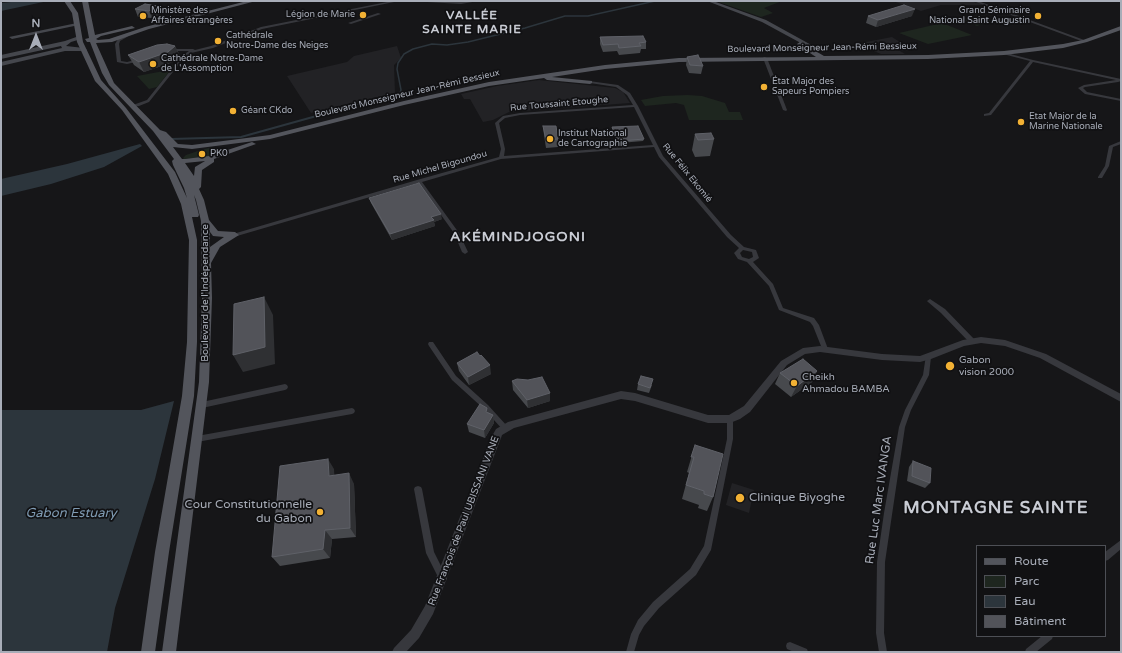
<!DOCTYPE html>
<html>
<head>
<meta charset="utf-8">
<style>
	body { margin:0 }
	#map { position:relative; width:1122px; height:653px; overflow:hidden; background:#161618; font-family:"Varela Round",sans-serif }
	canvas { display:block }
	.frame { position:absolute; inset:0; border:2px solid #a8adb8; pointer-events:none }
	.legend { position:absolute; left:976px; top:545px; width:130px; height:92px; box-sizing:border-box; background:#111113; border:1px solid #4d4f55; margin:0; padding:5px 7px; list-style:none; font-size:12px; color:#a8adb8 }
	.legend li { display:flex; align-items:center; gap:8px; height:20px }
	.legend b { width:20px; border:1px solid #4d4f55 }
	.north { position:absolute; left:16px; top:16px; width:40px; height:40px; -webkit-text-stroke:3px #111113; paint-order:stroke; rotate:0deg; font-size:11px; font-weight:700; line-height:16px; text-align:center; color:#a8adb8 }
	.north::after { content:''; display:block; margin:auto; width:14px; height:18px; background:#a8adb8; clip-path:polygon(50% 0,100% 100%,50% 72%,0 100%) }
</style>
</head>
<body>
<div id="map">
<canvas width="1122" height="653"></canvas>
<div class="frame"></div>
<ul class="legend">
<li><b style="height:5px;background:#53555c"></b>Route</li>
<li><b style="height:11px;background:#1e261f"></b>Parc</li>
<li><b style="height:11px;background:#2c353c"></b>Eau</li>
<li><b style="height:11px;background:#525359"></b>Bâtiment</li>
</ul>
<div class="north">N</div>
</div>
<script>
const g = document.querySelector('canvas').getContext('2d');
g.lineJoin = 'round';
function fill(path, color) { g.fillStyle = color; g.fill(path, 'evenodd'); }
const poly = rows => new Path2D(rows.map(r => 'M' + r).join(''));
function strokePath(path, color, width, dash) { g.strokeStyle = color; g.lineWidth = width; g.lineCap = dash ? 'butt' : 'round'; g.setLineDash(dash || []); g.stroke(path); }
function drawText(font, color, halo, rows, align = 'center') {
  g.font = font + ' "Varela Round",sans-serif'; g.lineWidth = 3.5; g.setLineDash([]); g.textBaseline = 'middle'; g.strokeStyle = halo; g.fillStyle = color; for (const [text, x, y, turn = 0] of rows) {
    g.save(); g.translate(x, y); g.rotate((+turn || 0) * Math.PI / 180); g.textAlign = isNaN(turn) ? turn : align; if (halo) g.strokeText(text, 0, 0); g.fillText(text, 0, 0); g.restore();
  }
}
const built = poly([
	[893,1,971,1,985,5,941,5,921,11],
	[892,37,912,50,900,51,905,54,881,54,856,44],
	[397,46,401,58,394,65,395,93,311,113,287,76,347,62,354,56],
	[539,80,615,88,623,92,630,103,509,112,493,120,483,122,470,99,464,99,461,94,497,86],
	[732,483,754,490,749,513,726,505]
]);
const green = poly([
	[716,1,782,1,764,8,773,13,761,17],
	[979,16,991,21,977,26,963,20],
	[942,23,972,35,928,44,899,33],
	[176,63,157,87,149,89,137,76,164,71],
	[688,95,702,96,725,103,729,112,740,112,743,120,689,120,684,105,676,103,645,106,641,100,663,96],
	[213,147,217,151,213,156,184,159,183,158,186,155,201,150]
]);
const water = poly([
	[21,1,48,1,1,11,1,3],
	[140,144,142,146,104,167,51,184,1,196,1,179,67,164],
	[174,401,155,479,115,608,107,652,1,652,1,410,141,410]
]);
const streamFar1 = poly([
	[353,106,400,93,401,90,397,69,398,63,404,54,413,49,432,44,447,45,468,42,525,28,565,16,588,16,655,1]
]);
const stream = poly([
	[171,139,241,137,356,105]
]);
const minor = poly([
	[392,1,399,1,262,29,213,48,191,53,184,58,149,102,139,106,132,107,130,106,147,100,182,56,189,51,168,51,168,49,193,49,195,50,211,46,261,27,392,1],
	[425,1,461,2,478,1,461,4,427,2,425,1],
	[973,1,978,1,1087,41,1084,42,973,1],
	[378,13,381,14,351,24,348,23,378,13],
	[126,35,128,36,127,37,120,41,119,44,121,61,127,62,139,59,140,59,140,61,127,64,117,62,115,44,118,39,126,35],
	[1003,52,1033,60,1121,79,1121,81,1118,82,1085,87,1083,88,1087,92,1121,99,1121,101,1085,94,1078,88,1084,85,1116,80,1033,62,991,115,984,116,984,114,989,113,1030,61,1003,54,1003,52],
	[764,57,767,58,787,110,786,111,783,110,763,58,764,57],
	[589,81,618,85,630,93,638,106,663,156,731,235,744,247,756,250,759,258,753,262,773,284,783,308,814,318,819,325,828,349,827,351,823,351,813,326,810,322,779,310,769,286,747,262,738,259,734,253,739,248,727,237,659,157,654,147,501,159,422,182,459,233,468,252,465,254,462,252,454,233,418,183,237,236,233,236,232,235,233,234,417,180,499,157,501,149,495,123,503,116,520,113,633,105,627,95,616,87,590,83,588,82,589,81],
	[634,107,653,145,504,156,505,149,499,123,505,118,520,115,634,107],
	[743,250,752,252,753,257,749,259,742,257,740,253,743,250],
	[1121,141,1121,144,1113,147,1109,166,1102,178,1098,178,1098,177,1105,166,1109,146,1121,141],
	[930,299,945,309,974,339,975,341,974,343,970,343,941,313,928,302,927,301,930,299],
	[429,342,433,342,456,376,488,405,507,426,508,428,507,430,505,431,503,430,484,409,452,380,429,346,428,344,429,342],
	[926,355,930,355,931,357,929,375,911,410,905,427,885,562,884,633,887,652,879,652,876,633,877,562,884,513,899,427,905,410,923,375,926,355],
	[285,384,287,385,288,387,287,389,285,390,202,408,200,407,199,405,200,403,202,402,285,384],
	[352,408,354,409,355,411,354,413,352,414,197,442,195,441,194,439,195,437,197,436,352,408],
	[730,416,732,417,733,419,733,439,711,550,696,575,659,608,644,626,639,635,634,652,626,652,631,634,638,620,653,602,690,569,704,546,727,439,727,419,728,417,730,416],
	[418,486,421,487,422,489,434,552,447,578,446,581,443,582,440,581,426,553,414,489,415,487,418,486],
	[1121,540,1121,549,1108,560,1105,561,1105,552,1121,540],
	[1042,636,1053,636,1052,639,1036,652,1025,652,1026,649,1042,636],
	[790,642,807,649,808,652,794,652,787,649,786,646,787,643,790,642]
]);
const tertiary = poly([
	[981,337,1005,340,1046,354,1121,394,1121,402,1040,358,1005,346,981,343,964,346,931,359,920,362,882,360,820,352,805,354,787,365,750,412,740,419,730,423,708,423,635,401,621,399,514,428,502,435,501,438,433,614,419,638,406,652,392,652,394,648,411,630,425,606,491,438,496,429,508,422,621,391,635,393,708,415,729,415,744,406,781,361,803,348,820,346,882,354,920,356,963,340,981,337]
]);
const secondary = poly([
	[707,1,713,1,766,20,815,47,810,48,762,22,707,1],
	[77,23,79,23,79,25,12,39,9,37,77,23],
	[79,36,81,37,81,39,71,42,66,46,84,48,87,50,86,51,65,51,1,66,1,62,62,48,61,46,1,59,1,55,65,41,79,36]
]);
const primary = poly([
	[64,1,70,1,78,13,83,42,101,80,126,108,175,172,187,198,184,188,173,165,172,161,174,159,153,131,109,85,102,73,90,42,87,42,85,39,89,38,82,1,88,1,95,35,132,26,135,28,101,36,96,39,98,40,109,39,145,27,247,1,256,1,149,29,112,42,96,43,114,83,160,130,166,132,178,144,192,145,270,135,404,101,489,82,605,65,679,58,816,57,798,45,797,44,800,42,824,56,928,55,1004,51,1063,44,1083,40,1121,26,1121,30,1087,42,1063,48,1004,55,928,59,679,62,605,69,552,77,592,81,592,83,590,84,547,80,544,78,489,86,404,105,270,139,192,149,173,147,182,159,185,159,209,156,252,142,256,144,214,159,214,162,202,170,201,187,199,189,204,200,209,220,218,231,235,232,239,235,220,247,211,263,212,298,209,382,176,652,162,652,199,382,202,298,201,221,196,200,194,195,199,215,198,217,192,217,197,240,197,342,194,396,169,552,155,652,141,652,155,552,182,396,187,342,189,240,181,204,168,174,122,110,95,81,77,42,72,13,64,1],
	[205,161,195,167,194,176,185,163,205,161],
	[210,232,213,236,224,237,210,247,210,232]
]);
const wall = poly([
	[135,9,162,13,152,18,138,17],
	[868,16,912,16,876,27,866,23],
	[600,37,646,42,646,49,641,49,640,53,619,55,617,51,603,52,600,44],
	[175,46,180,56,173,62,144,72,134,65,128,55],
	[687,57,703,66,701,74,689,73,686,65],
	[543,126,558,139,558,147,546,148,544,135],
	[612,127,644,139,643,141,620,143,619,141,616,140,612,130],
	[695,134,714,139,710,156,695,157,692,150],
	[369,198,442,219,434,222,435,226,392,240,371,203],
	[480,356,491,374,469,385,459,371,457,363],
	[817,371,812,382,791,397,775,384,780,373],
	[512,381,550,401,528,408,513,390],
	[638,384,652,385,649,393,637,390],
	[488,412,493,415,494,423,485,438,469,432,467,424],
	[695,445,713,497,707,511,698,508,699,505,682,499,689,473,687,472],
	[913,461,930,483,925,488,907,481,909,467],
	[334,469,334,475,354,484,356,537,332,539,330,558,280,566,272,557]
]);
const shadedWall = poly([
	[158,6,162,13,152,18,149,11],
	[915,9,912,16,876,27,878,20],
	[175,46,180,56,173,62,144,72,139,62],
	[441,214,442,219,434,222,435,226,392,240,390,234,431,217],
	[264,297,273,315,275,364,243,372,233,355],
	[490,365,491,374,469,385,468,377],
	[817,371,812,382,791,397,797,386],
	[550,393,550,401,528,408,527,400],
	[493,415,494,423,485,438,484,430],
	[328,459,334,469,335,486,329,476],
	[349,473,354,484,356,537,350,528],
	[325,530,332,539,330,558,323,549]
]);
const building = poly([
	[145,4,158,6,149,11,135,9,145,4],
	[904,5,915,9,878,20,868,16,904,5],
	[643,36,646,42,639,43,641,46,619,48,618,44,603,45,600,37,643,36],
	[167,44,175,46,168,52,139,62,128,55,157,45,167,44],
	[698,55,703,66,690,65,687,57,698,55],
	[543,126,556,126,558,139,546,140,543,126],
	[638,126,644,139,620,141,619,138,616,138,612,127,638,126],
	[711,133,714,139,698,140,695,134,711,133],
	[419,183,441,214,431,217,434,220,390,234,369,198,419,183],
	[264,297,265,347,233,355,234,304,264,297],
	[477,352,480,356,481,355,490,365,468,377,457,363,477,352],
	[803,359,817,371,797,386,780,373,803,359],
	[641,376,653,379,650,388,638,384,641,376],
	[542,377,550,393,527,400,512,381,517,379,528,380,542,377],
	[480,404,487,408,486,412,493,415,484,430,467,424,480,404],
	[695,445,723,454,713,497,704,494,704,491,686,485,694,457,691,457,695,445],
	[328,459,329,476,349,473,350,528,325,530,323,549,272,557,280,466,328,459],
	[913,461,931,468,930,483,912,476,913,461]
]);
const markers = [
	[363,15,4,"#f2b134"],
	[143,16,4,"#f2b134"],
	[1038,16,4,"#f2b134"],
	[218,41,4,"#f2b134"],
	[153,64,4,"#f2b134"],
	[764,87,4,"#f2b134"],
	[233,111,4,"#f2b134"],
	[1021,122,4,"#f2b134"],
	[550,139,4,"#f2b134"],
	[202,154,4,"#f2b134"],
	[950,366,5,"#f2b134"],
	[794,383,4,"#f2b134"],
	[740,498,5,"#f2b134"],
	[320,512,4,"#f2b134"]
];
const farPoinames = [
	["Ministère des",151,11],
	["Affaires étrangères",151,21],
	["Grand Séminaire",1030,11,"right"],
	["National Saint Augustin",1030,21,"right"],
	["Légion de Marie",355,15,"right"],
	["Cathédrale",226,36],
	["Notre-Dame des Neiges",226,46],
	["Cathédrale Notre-Dame",161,59],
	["de L'Assomption",161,69],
	["État Major des",772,82],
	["Sapeurs Pompiers",772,92],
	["Géant CKdo",241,111],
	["Etat Major de la",1029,117],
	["Marine Nationale",1029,127],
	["Institut National",558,134],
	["de Cartographie",558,144],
	["PK0",210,154]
];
const farStreetnames = [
	["Boulevard Monseigneur Jean-Rémi Bessieux",822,48,-1],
	["Boulevard Monseigneur Jean-Rémi Bessieux",407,94,-13],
	["Rue Toussaint Etoughe",559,104,-5],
	["Rue Michel Bigoundou",440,167,-16],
	["Rue Félix Ekomié",687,173,51]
];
const streetNames = [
	["Boulevard de l'Indépendance",205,293,-90],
	["Rue François de Paul UBISSANI VANE",464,521,-69]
];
const poiNames = [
	["Gabon",959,360],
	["vision 2000",959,372],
	["Cheikh",802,377],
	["Ahmadou BAMBA",802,389]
];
const farDistrictnames = [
	["VALLÉE",472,16],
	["SAINTE MARIE",472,30]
];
const nearPoinames = [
	["Clinique Biyoghe",749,498],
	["Cour Constitutionnelle",312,505,"right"],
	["du Gabon",312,519,"right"]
];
const nearStreetnames = [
	["Rue Luc Marc IVANGA",879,500,-82]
];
const nearWaternames = [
	["Gabon Estuary",71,514]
];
const districtNames = [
	["AKÉMINDJOGONI",518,237]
];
const nearDistrictnames = [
	["MONTAGNE SAINTE",996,509]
];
fill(built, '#222225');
fill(green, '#1e261f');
fill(water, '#2c353c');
strokePath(streamFar1, '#2c353c', 1.5);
strokePath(stream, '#2c353c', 2);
fill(minor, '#37383d');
fill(tertiary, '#37383d');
fill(secondary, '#45474d');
fill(primary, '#53555c');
fill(wall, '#47494d');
fill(shadedWall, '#2f3033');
fill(building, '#525359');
strokePath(building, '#5f6168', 1);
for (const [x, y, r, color] of markers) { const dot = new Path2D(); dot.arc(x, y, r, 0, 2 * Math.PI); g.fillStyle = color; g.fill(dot); strokePath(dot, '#111113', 1.5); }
drawText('9px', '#a8adb8', '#111113', farPoinames, 'left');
drawText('9px', '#a8adb8', '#111113', farStreetnames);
drawText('10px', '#a8adb8', '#111113', streetNames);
drawText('10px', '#a8adb8', '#111113', poiNames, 'left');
g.letterSpacing = '1px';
drawText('bold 12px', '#c9ccd4', '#111113', farDistrictnames);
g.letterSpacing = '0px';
drawText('12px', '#a8adb8', '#111113', nearPoinames, 'left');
drawText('12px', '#a8adb8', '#111113', nearStreetnames);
drawText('italic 13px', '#7f9bb3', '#111113', nearWaternames);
g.letterSpacing = '1px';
drawText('bold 14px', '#c9ccd4', '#111113', districtNames);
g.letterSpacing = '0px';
g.letterSpacing = '1px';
drawText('bold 17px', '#c9ccd4', '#111113', nearDistrictnames);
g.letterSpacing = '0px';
</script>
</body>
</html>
